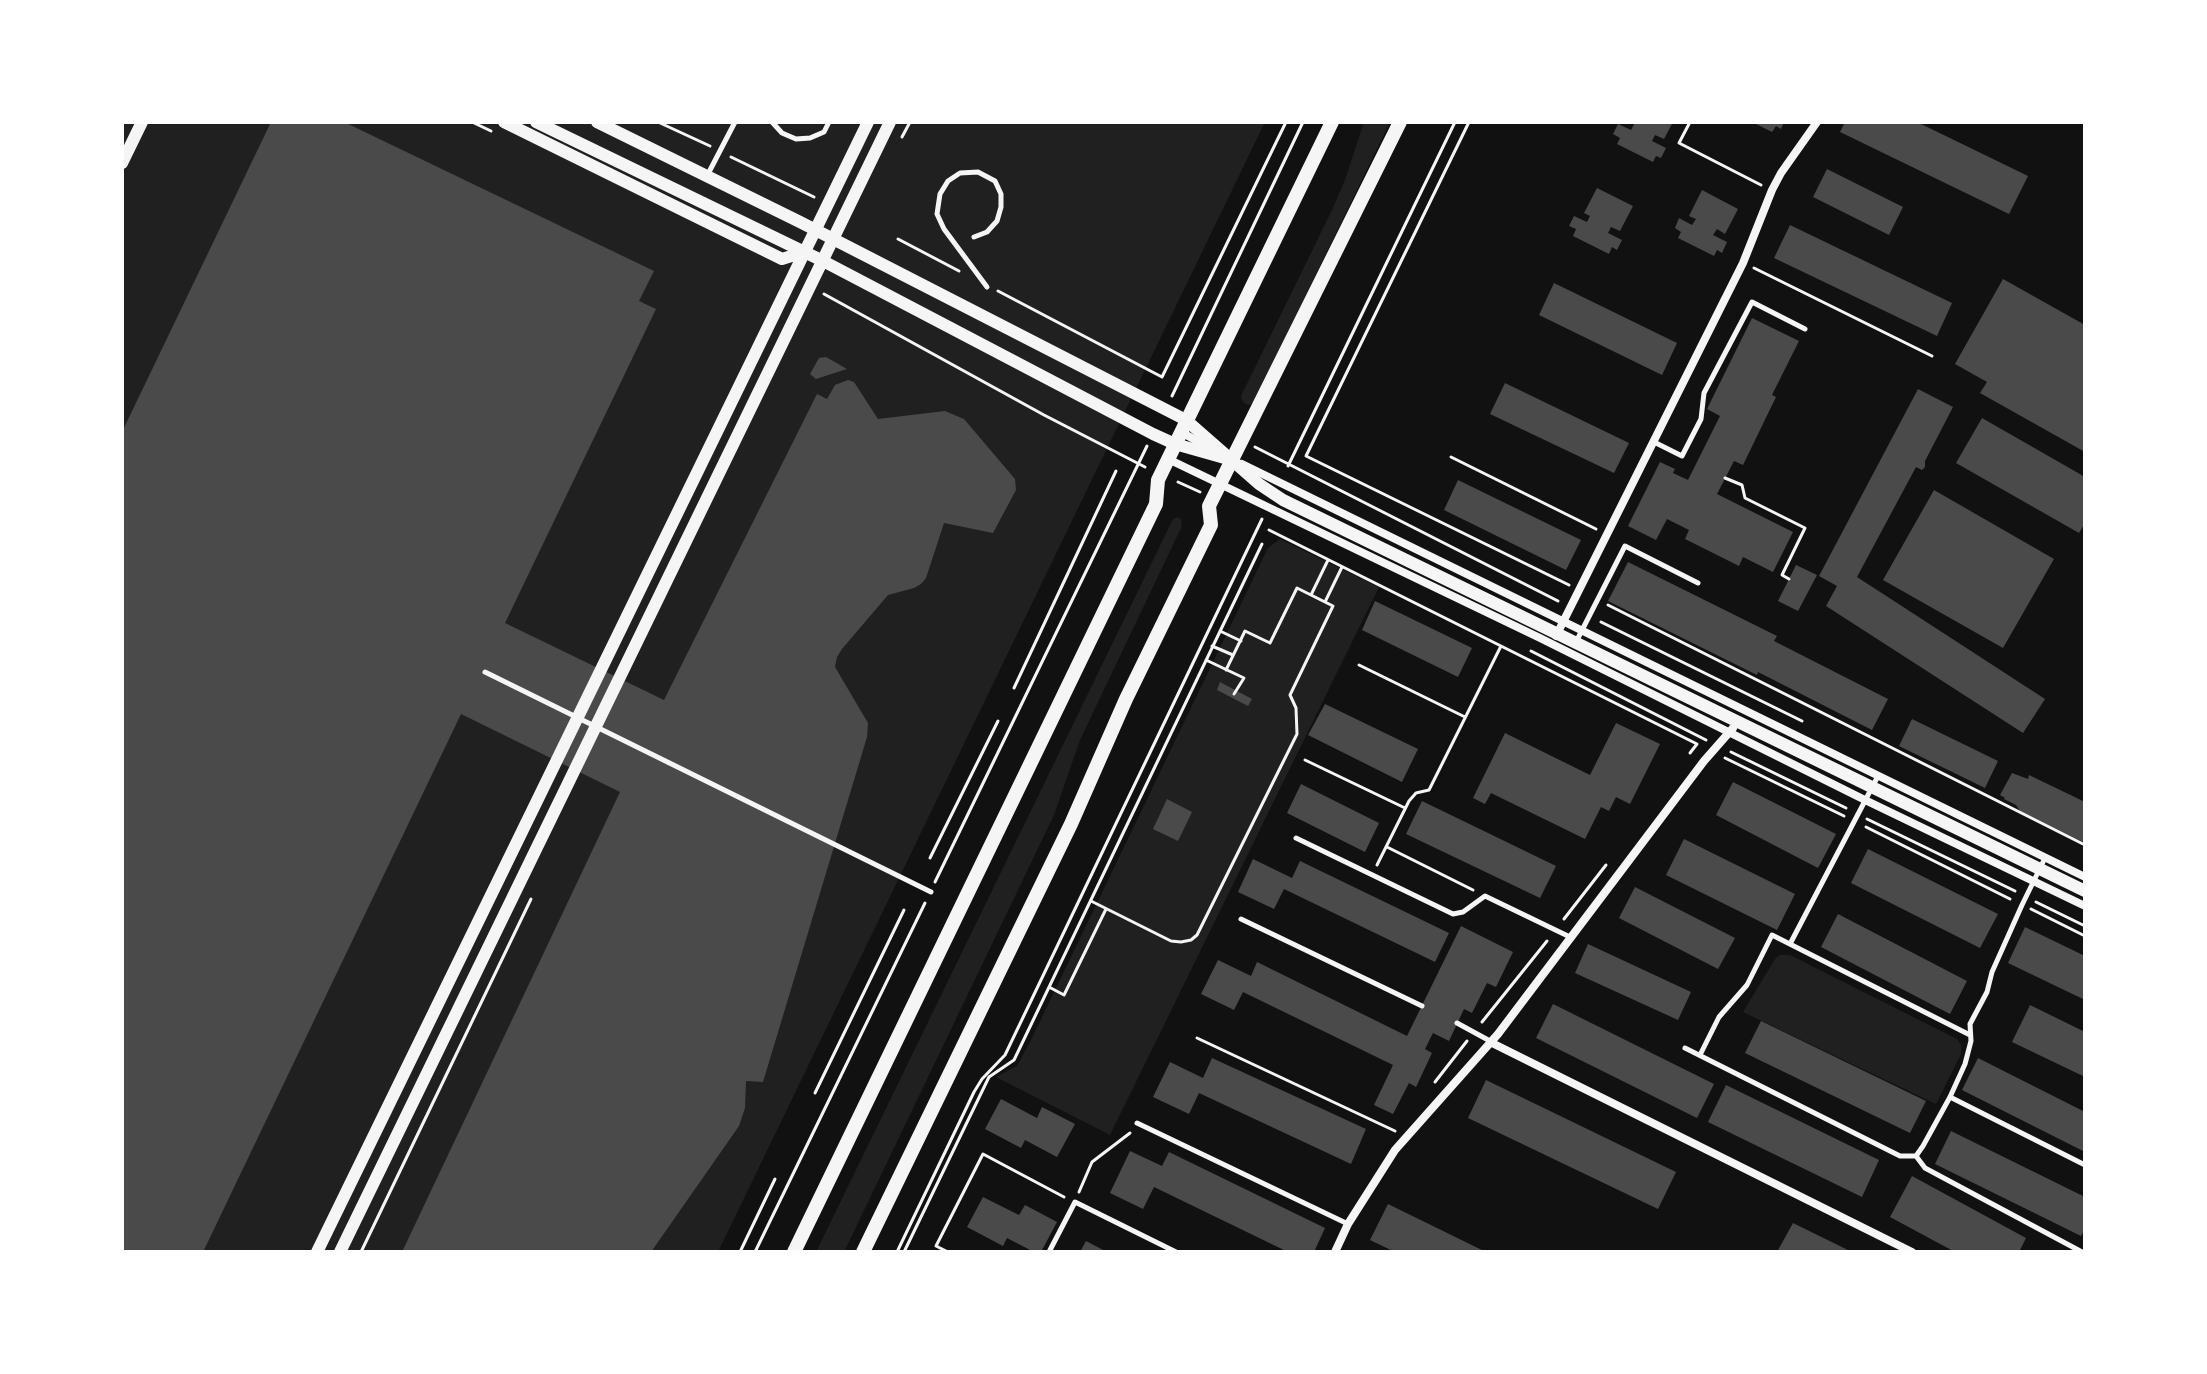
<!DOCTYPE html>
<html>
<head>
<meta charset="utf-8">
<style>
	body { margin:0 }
	#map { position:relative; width:2207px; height:1374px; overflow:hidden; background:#111; font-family:"Roboto Condensed",sans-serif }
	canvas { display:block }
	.frame { position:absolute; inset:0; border:124px solid #fff; pointer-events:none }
</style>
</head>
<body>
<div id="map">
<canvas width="2207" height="1374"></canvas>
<div class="frame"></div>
</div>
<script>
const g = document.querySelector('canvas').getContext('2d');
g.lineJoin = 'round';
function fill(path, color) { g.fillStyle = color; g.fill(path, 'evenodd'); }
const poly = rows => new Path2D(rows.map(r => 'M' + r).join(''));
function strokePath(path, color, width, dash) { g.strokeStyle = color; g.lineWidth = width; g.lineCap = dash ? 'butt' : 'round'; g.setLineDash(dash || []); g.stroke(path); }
const green = poly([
	[122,122,1265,122,718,1252,122,1252],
	[1364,122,1390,122,1254,402,1249,405,1245,404,1242,400,1241,396,1332,210,1345,180],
	[1178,517,1181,519,1182,526,1080,740,1054,815,844,1252,816,1252,1173,519],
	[1280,539,1379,587,1110,1135,996,1077,1017,1066,1031,1040,1268,548],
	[1780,955,1790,955,1957,1039,1961,1045,1961,1054,1936,1104,1743,1012,1775,959]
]);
const building = poly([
	[271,122,344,122,654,271,639,301,656,309,505,623,664,700,817,394,827,399,835,385,848,380,854,382,878,419,945,411,964,419,1015,479,1016,490,993,533,944,523,926,578,921,584,914,588,888,595,842,649,837,657,835,667,868,723,867,737,763,1082,746,1081,745,1108,739,1126,651,1252,402,1252,620,792,461,714,203,1252,122,1252,122,432],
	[1630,122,1673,122,1664,139,1655,135,1652,141,1666,148,1661,158,1656,156,1653,162,1617,144,1620,138,1613,134,1618,124,1631,130,1634,124],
	[1752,122,1784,122,1781,129,1776,126,1772,132],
	[1845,122,1917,122,2028,176,2009,214,1840,132],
	[1827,169,1903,207,1889,235,1813,197],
	[1597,188,1633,206,1620,231,1611,227,1608,233,1622,240,1617,250,1612,247,1609,254,1573,236,1576,229,1569,226,1574,216,1587,222,1590,216,1584,213],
	[1702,190,1738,209,1725,234,1717,229,1713,235,1727,242,1722,253,1717,250,1714,256,1678,238,1681,232,1675,228,1679,218,1692,225,1696,219,1689,216],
	[1790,225,1952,303,1937,336,1774,258],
	[2003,279,2085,325,2085,452,1980,393,1987,382,1955,364],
	[1554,283,1677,343,1662,375,1539,315],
	[1752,318,1799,341,1772,395,1776,397,1743,465,1734,461,1717,494,1793,532,1773,572,1743,557,1739,566,1685,539,1689,530,1667,519,1656,540,1628,526,1660,462,1675,469,1673,473,1688,480,1720,416,1707,409],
	[826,357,847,369,816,379,810,374,819,358],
	[1505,383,1629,443,1614,473,1490,414],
	[1918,389,1953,407,1925,461,1925,467,1922,470,1916,467,1857,577,2045,699,2023,733,1826,606,1837,586,1819,576],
	[1982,418,2085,477,2085,523,2079,533,1956,463],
	[1458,480,1581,540,1566,570,1444,510],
	[1934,490,2054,559,2003,648,1883,580],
	[1628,562,1777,636,1774,641,1888,699,1872,730,1758,672,1757,675,1608,601],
	[1796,565,1817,575,1798,611,1778,601],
	[1375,601,1472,648,1458,677,1362,630],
	[1220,682,1252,699,1248,706,1217,690],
	[1325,704,1418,749,1402,782,1308,735],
	[1912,719,1998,761,1985,788,1899,746],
	[1616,723,1660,744,1630,804,1616,797,1609,811,1601,807,1585,839,1491,793,1485,804,1473,798,1505,733,1590,775],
	[2012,773,2028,779,2029,775,2085,802,2085,843,2020,811,2016,805,2004,799,2005,798,2000,795],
	[1733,782,1836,834,1818,868,1716,815],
	[1301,784,1379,823,1365,852,1287,813],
	[1167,799,1192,812,1178,841,1153,829],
	[1422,801,1556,866,1540,898,1406,834],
	[1684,839,1795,894,1777,930,1666,875],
	[1868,849,1998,914,1980,948,1851,883],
	[1253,859,1292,878,1300,861,1449,933,1435,962,1284,889,1274,909,1238,892],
	[1635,887,1735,938,1718,969,1619,918],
	[1838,914,1967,981,1950,1014,1821,947],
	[1461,926,1513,952,1496,987,1487,983,1472,1013,1464,1009,1449,1041,1433,1033,1425,1049,1432,1053,1416,1087,1409,1083,1393,1114,1374,1105,1393,1065,1243,992,1234,1010,1201,994,1218,960,1251,976,1257,962,1407,1036],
	[2025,927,2085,956,2085,1000,2008,963],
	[1588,944,1691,992,1678,1020,1575,973],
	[1553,1004,1714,1084,1697,1118,1536,1038],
	[2030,1005,2085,1032,2085,1077,2012,1042],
	[1761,1021,1926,1101,1910,1133,1745,1053],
	[1212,1058,1366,1129,1351,1164,1199,1093,1189,1114,1153,1097,1170,1062,1203,1078],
	[1978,1058,2085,1112,2085,1152,1962,1090],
	[1486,1080,1676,1172,1658,1209,1468,1118],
	[1726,1085,1879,1160,1862,1197,1708,1122],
	[1001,1099,1037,1118,1042,1107,1075,1124,1057,1157,1025,1140,1021,1148,985,1129],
	[1951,1131,2085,1197,2085,1229,2081,1236,1935,1164],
	[1130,1151,1162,1166,1169,1152,1325,1228,1314,1252,1288,1252,1154,1187,1143,1209,1110,1193],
	[1912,1176,2026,1238,2019,1252,1955,1252,1890,1217],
	[983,1197,1019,1215,1025,1205,1057,1222,1041,1252,1034,1252,1007,1238,1003,1246,967,1227],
	[1388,1204,1486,1252,1395,1252,1370,1240],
	[1793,1223,1852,1252,1777,1252],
	[1086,1241,1107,1252,1080,1252]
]);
const path = poly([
	[472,122,491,131],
	[658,122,710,146],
	[1469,122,1306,456,1569,585],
	[1690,122,1679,143,1761,185],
	[902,137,910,122],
	[731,157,814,197],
	[898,239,959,271],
	[1754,268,1932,356],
	[998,291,1162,377,1286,122],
	[824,294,1044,415,1145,467],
	[1172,396,1303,122],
	[1255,447,1558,601],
	[1451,457,1596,529],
	[1288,466,1455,122],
	[1725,478,1742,485,1745,498,1805,528,1782,575,1789,579],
	[1178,482,1200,492],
	[1269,530,1697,744,1690,753],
	[1311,595,1328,560],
	[1325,602,1342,567],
	[1608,605,2085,845],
	[1601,622,1802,721],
	[1220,631,1241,641],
	[1212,646,1233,655],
	[1531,651,1706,740],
	[1206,660,1244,678,1234,694],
	[1359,665,1465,717],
	[1014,688,1116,471],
	[1731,752,1846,808],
	[1725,758,1844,816],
	[1305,760,1405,808],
	[1867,819,2015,891],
	[1866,827,2010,899],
	[1387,847,1473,890],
	[930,858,998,721],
	[1377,865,1409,801,1416,793,1429,790,1501,646],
	[935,882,1147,446],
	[1091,901,1171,941,1181,942,1191,940,1197,935,1297,734,1296,708,1290,695,1333,606,1297,588,1270,643,1245,631,1226,670],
	[2036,902,2085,926],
	[2031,909,2085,936],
	[1564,919,1606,865],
	[1049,987,1064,995,1106,909],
	[1482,1022,1547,941],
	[1197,1038,1395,1131],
	[1435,1082,1467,1041],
	[815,1093,904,910],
	[1079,1192,1092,1162,1130,1133],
	[361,1252,531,899],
	[740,1252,775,1179],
	[755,1252,925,903],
	[897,1252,974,1092,982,1079,1005,1055,1262,519],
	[904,1252,989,1077,1014,1060,1262,544],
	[948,1252,936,1246,983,1154,1064,1197]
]);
const service = poly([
	[772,122,782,133,796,139,810,138,824,132,829,122],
	[708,174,735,122],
	[974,237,987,232,997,221,1001,207,1001,194,995,181,978,172,960,173,948,181,940,194,937,214,944,229,987,287],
	[1654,442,1682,456,1701,419,1704,393,1752,302,1805,329],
	[1577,640,1625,546,1698,583],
	[485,672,931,892],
	[1296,838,1453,914,1463,912,1485,896,1570,937],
	[1241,919,1422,1006],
	[1790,944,1878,776],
	[1457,1023,1490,1041],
	[1685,1048,1900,1156,1916,1156,1923,1146,1950,1097,1965,1064,1971,1041,1970,1024,1987,992,1992,972,2022,905,2045,858],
	[1700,1055,1719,1017,1747,985,1772,935,1970,1035],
	[1950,1097,2085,1165],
	[1137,1123,1348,1224],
	[1916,1156,1925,1168,2082,1252],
	[1049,1252,1075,1202,1176,1252]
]);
const minor = poly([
	[1181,432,1215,451],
	[1168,459,1540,638,1865,800,2085,906],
	[1242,464,2085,877],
	[1556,636,1743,263,1772,190,1781,173,1817,122],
	[1490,1042,1912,1252],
	[1335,1252,1348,1224,1395,1150,1498,1034,1704,761,1733,728]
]);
const tertiary = poly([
	[504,122,782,259,804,252],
	[536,122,823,261,1153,434,1175,444,1228,459],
	[597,122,800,222,1186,420,1259,484,1283,500,2085,891],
	[122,163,142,122],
	[317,1252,868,122],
	[340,1252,890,122]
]);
const secondary = poly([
	[794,1252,1156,504,1158,480,1332,122],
	[863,1252,1071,824,1126,699,1211,525,1209,506,1400,122]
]);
fill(green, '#202020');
fill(building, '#4a4a4a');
strokePath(path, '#f5f5f5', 3);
strokePath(service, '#f5f5f5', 5);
strokePath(minor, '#f5f5f5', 8);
strokePath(tertiary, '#f5f5f5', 12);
strokePath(secondary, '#f5f5f5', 14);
</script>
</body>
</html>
